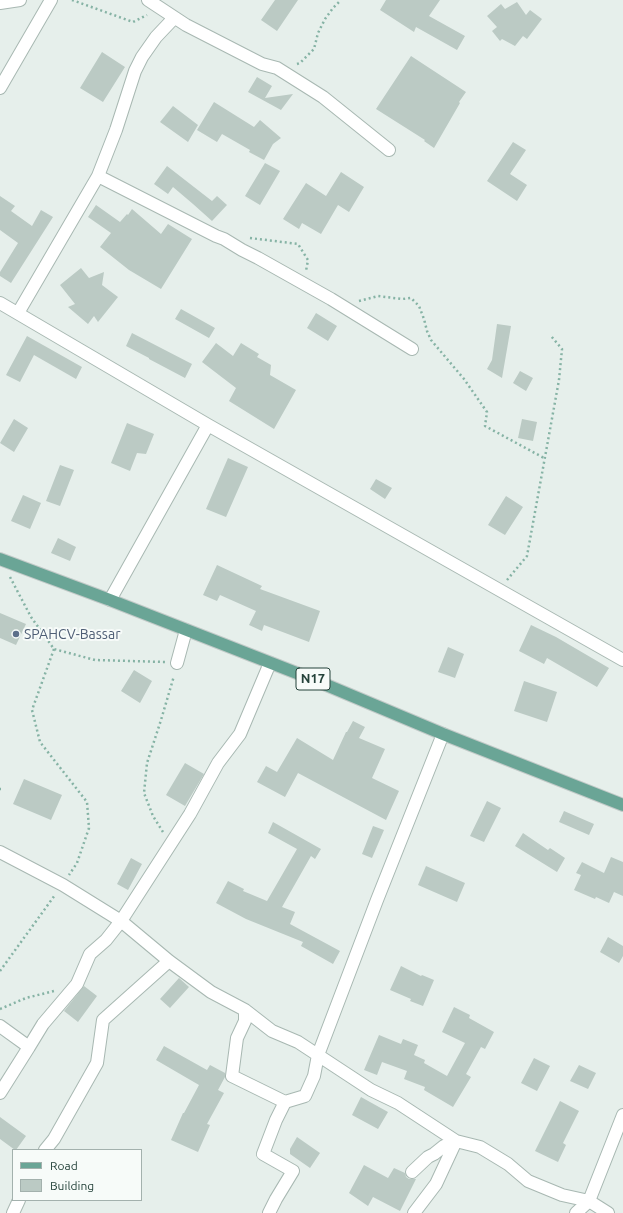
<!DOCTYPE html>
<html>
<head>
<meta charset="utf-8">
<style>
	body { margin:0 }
	#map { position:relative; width:623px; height:1213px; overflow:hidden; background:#e6efeb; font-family:Ubuntu,sans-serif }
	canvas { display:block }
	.legend { position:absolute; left:12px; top:1149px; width:130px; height:52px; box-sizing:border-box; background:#f7fbf9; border:1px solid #a3b1ad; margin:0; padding:5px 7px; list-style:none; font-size:12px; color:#24423a }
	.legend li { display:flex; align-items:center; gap:8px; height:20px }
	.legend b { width:20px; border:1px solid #a3b1ad }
</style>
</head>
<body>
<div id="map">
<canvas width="623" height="1213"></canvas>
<ul class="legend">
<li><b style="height:5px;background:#6aa596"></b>Road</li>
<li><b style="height:11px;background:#bbcac4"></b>Building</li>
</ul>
</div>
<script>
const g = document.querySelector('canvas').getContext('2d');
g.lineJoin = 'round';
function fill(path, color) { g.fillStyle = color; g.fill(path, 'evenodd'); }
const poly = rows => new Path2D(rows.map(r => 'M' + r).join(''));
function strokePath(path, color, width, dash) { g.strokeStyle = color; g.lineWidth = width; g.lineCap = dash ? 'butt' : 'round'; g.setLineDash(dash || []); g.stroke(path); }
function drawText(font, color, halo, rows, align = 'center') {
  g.font = font + ' Ubuntu,sans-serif'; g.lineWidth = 4; g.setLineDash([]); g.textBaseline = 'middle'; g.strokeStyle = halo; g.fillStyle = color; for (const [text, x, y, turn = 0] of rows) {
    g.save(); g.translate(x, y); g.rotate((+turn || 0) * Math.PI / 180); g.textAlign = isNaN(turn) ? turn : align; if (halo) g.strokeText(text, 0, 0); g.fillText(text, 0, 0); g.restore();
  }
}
const building = poly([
	[275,0,298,0,277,31,261,20],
	[386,0,440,0,429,16,465,36,457,50,416,27,414,32,380,10],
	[517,2,526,15,530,10,542,19,527,39,523,36,515,46,502,39,500,41,492,31,497,27,487,16,501,4,505,9],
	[102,52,125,67,103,102,80,88],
	[411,56,466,92,459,102,460,103,434,148,424,141,425,140,376,109],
	[257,77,272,86,265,98,293,94,281,110,248,92],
	[214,102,254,127,260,120,281,138,273,144,264,160,249,152,250,150,222,134,217,142,197,130],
	[173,106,198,125,188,142,160,122],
	[513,142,526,150,510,174,527,185,517,201,487,181],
	[265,163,280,171,260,205,245,196],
	[167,166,212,201,217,196,227,205,212,221,193,204,173,187,168,194,154,184],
	[341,172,364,187,349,212,338,205,321,234,302,223,299,229,283,219,306,183,326,196],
	[0,196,15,206,11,211,32,226,41,210,53,217,11,283,0,276,0,272,18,243,0,230],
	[96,205,120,222,127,214,128,215,132,209,161,234,168,224,192,239,161,289,129,270,100,247,111,233,88,217],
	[81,268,89,278,104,272,102,285,118,297,98,322,94,316,88,324,68,307,75,304,60,285],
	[181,309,215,328,209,338,175,319],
	[316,313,337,326,328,341,307,328],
	[497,324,511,326,502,378,487,369,492,360],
	[132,333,192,364,185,378,149,359,149,358,126,346],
	[27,336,82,367,76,379,34,355,20,382,6,375],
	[216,343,233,356,241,343,259,354,257,357,271,365,270,375,296,390,274,429,229,401,236,388,202,362],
	[520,371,533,378,526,391,513,383],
	[14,419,28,428,14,452,0,443],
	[522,419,537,422,533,441,518,438],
	[127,423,154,434,146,454,137,453,130,471,111,463],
	[228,458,248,467,226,517,206,509],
	[60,465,74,470,60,506,46,501],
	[376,479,392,488,385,499,370,489],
	[23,495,41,503,30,529,11,521],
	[506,496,523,507,505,535,488,525],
	[58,538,76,547,70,561,51,553],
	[217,565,262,586,260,589,320,611,309,642,264,625,262,631,249,625,256,611,220,595,217,601,203,595],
	[0,613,26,624,16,645,0,638],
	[531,625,556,637,609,668,597,687,547,658,544,664,519,651],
	[448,647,464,654,455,678,438,672],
	[134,670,152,681,140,703,121,691],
	[524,681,557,692,547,722,514,711],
	[353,721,365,727,359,738,385,749,372,778,399,791,386,820,298,773,285,797,257,782,266,766,277,772,297,738,333,760,346,732,347,732],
	[185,763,204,774,185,806,166,795],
	[24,779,62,795,51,820,13,804],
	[487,801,501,808,484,842,470,836],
	[564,811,594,824,589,835,559,822],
	[273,822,321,849,315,859,311,856,282,907,295,912,290,924,340,951,333,964,301,946,303,942,246,919,216,903,228,881,244,889,243,891,267,901,297,849,268,833],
	[373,826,384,830,372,858,362,854],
	[523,833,548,850,550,848,565,858,557,872,515,846],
	[611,857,623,862,623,896,614,892,609,903,596,897,595,899,574,890,581,875,576,873,582,862,604,873],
	[131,858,142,864,128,890,117,884],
	[426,866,465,883,457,902,418,885],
	[608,937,623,946,623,956,619,963,600,952],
	[401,966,421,976,422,975,434,980,423,1006,410,1001,411,999,390,990],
	[179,978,189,987,170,1008,160,999],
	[84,986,97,996,78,1022,64,1011],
	[454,1007,470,1015,469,1018,494,1032,485,1049,481,1047,466,1074,471,1077,453,1107,424,1090,425,1087,404,1079,407,1071,382,1062,377,1075,364,1070,379,1035,401,1044,403,1039,418,1045,414,1055,425,1060,424,1063,447,1076,465,1043,442,1032],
	[164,1046,207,1070,210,1065,225,1073,225,1077,218,1090,224,1093,207,1124,210,1125,198,1152,171,1140,183,1113,184,1113,199,1085,156,1060],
	[534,1058,550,1066,537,1091,521,1083],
	[579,1065,596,1073,588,1089,570,1081],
	[361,1097,388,1112,378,1129,352,1115],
	[560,1101,579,1111,563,1143,566,1145,558,1162,535,1151],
	[0,1117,26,1136,16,1150,15,1150,0,1139],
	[297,1137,320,1153,310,1168,290,1154,290,1149],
	[364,1165,388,1178,394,1168,405,1173,406,1177,409,1179,416,1179,400,1211,373,1197,368,1206,349,1193]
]);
const path = poly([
	[72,0,133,22,147,15],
	[297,64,300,63,314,49,318,33,325,19,333,8,341,0],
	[250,238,298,244,308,260,306,271],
	[359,301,378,296,402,299,411,298,419,306,424,319,427,331,431,340,464,379,487,412,485,426,544,458],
	[10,577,31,617,54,649,95,660,165,662],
	[507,580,527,556,559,380,562,349,551,336],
	[54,649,32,710,40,742,87,802,89,828,77,863,69,875],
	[0,789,1,789],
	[163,832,153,816,144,793,147,763,161,720,174,676],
	[0,971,55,895],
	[0,1009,26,998,54,991]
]);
const minor = poly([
	[148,0,186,25,262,64,277,68,323,97,389,150],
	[0,3,20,0],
	[0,88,51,0],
	[98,176,116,130,135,71,142,57,156,37,174,18],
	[0,303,208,425,623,660],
	[18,313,98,176,216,236,224,239,242,250,258,258,331,299,412,349],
	[110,600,208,425],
	[177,663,186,630],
	[0,852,63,885,121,921,169,961,211,992,245,1010,272,1031,298,1042,371,1090,398,1103,456,1141,436,1184,414,1213],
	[245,1010,245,1021,237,1038,232,1076,285,1102],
	[0,1026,29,1047,43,1024,77,984,90,954,106,940,121,921,190,814,218,763,240,734,270,663],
	[0,1093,29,1047],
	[45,1150,54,1139,97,1063,103,1020,169,961],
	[412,1172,428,1157,434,1154,444,1146,456,1141,480,1147,508,1164,528,1181,562,1195,589,1201,608,1213],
	[13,1213,19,1200],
	[269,1213,276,1199,293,1171,263,1154,276,1120,285,1102,305,1096,314,1076,318,1055,377,900,443,734],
	[576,1213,589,1201,623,1115]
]);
const major = poly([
	[0,559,110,600,312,679,443,734,623,805]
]);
const markers = [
	[16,634,4,"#5c6f8a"]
];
const shields = [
	[313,679,34]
];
const shieldNames = [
	["N17",313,679]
];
const serviceNames = [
	["SPAHCV-Bassar",24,634]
];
fill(building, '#bbcac4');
strokePath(minor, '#a8b8b2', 14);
strokePath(major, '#c2cac8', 14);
strokePath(path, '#86b3a5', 2.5, [2, 3]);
strokePath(minor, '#fff', 12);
strokePath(major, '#6aa596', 12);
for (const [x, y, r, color] of markers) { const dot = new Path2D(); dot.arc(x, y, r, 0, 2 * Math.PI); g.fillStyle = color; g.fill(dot); strokePath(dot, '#f7fbf9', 1.5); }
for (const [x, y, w] of shields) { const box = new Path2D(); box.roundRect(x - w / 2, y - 11, w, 22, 3); g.fillStyle = '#f7fbf9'; g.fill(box); strokePath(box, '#24423a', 1); }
drawText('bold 13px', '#24423a', null, shieldNames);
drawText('14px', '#4e5e75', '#f7fbf9', serviceNames, 'left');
</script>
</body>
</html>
